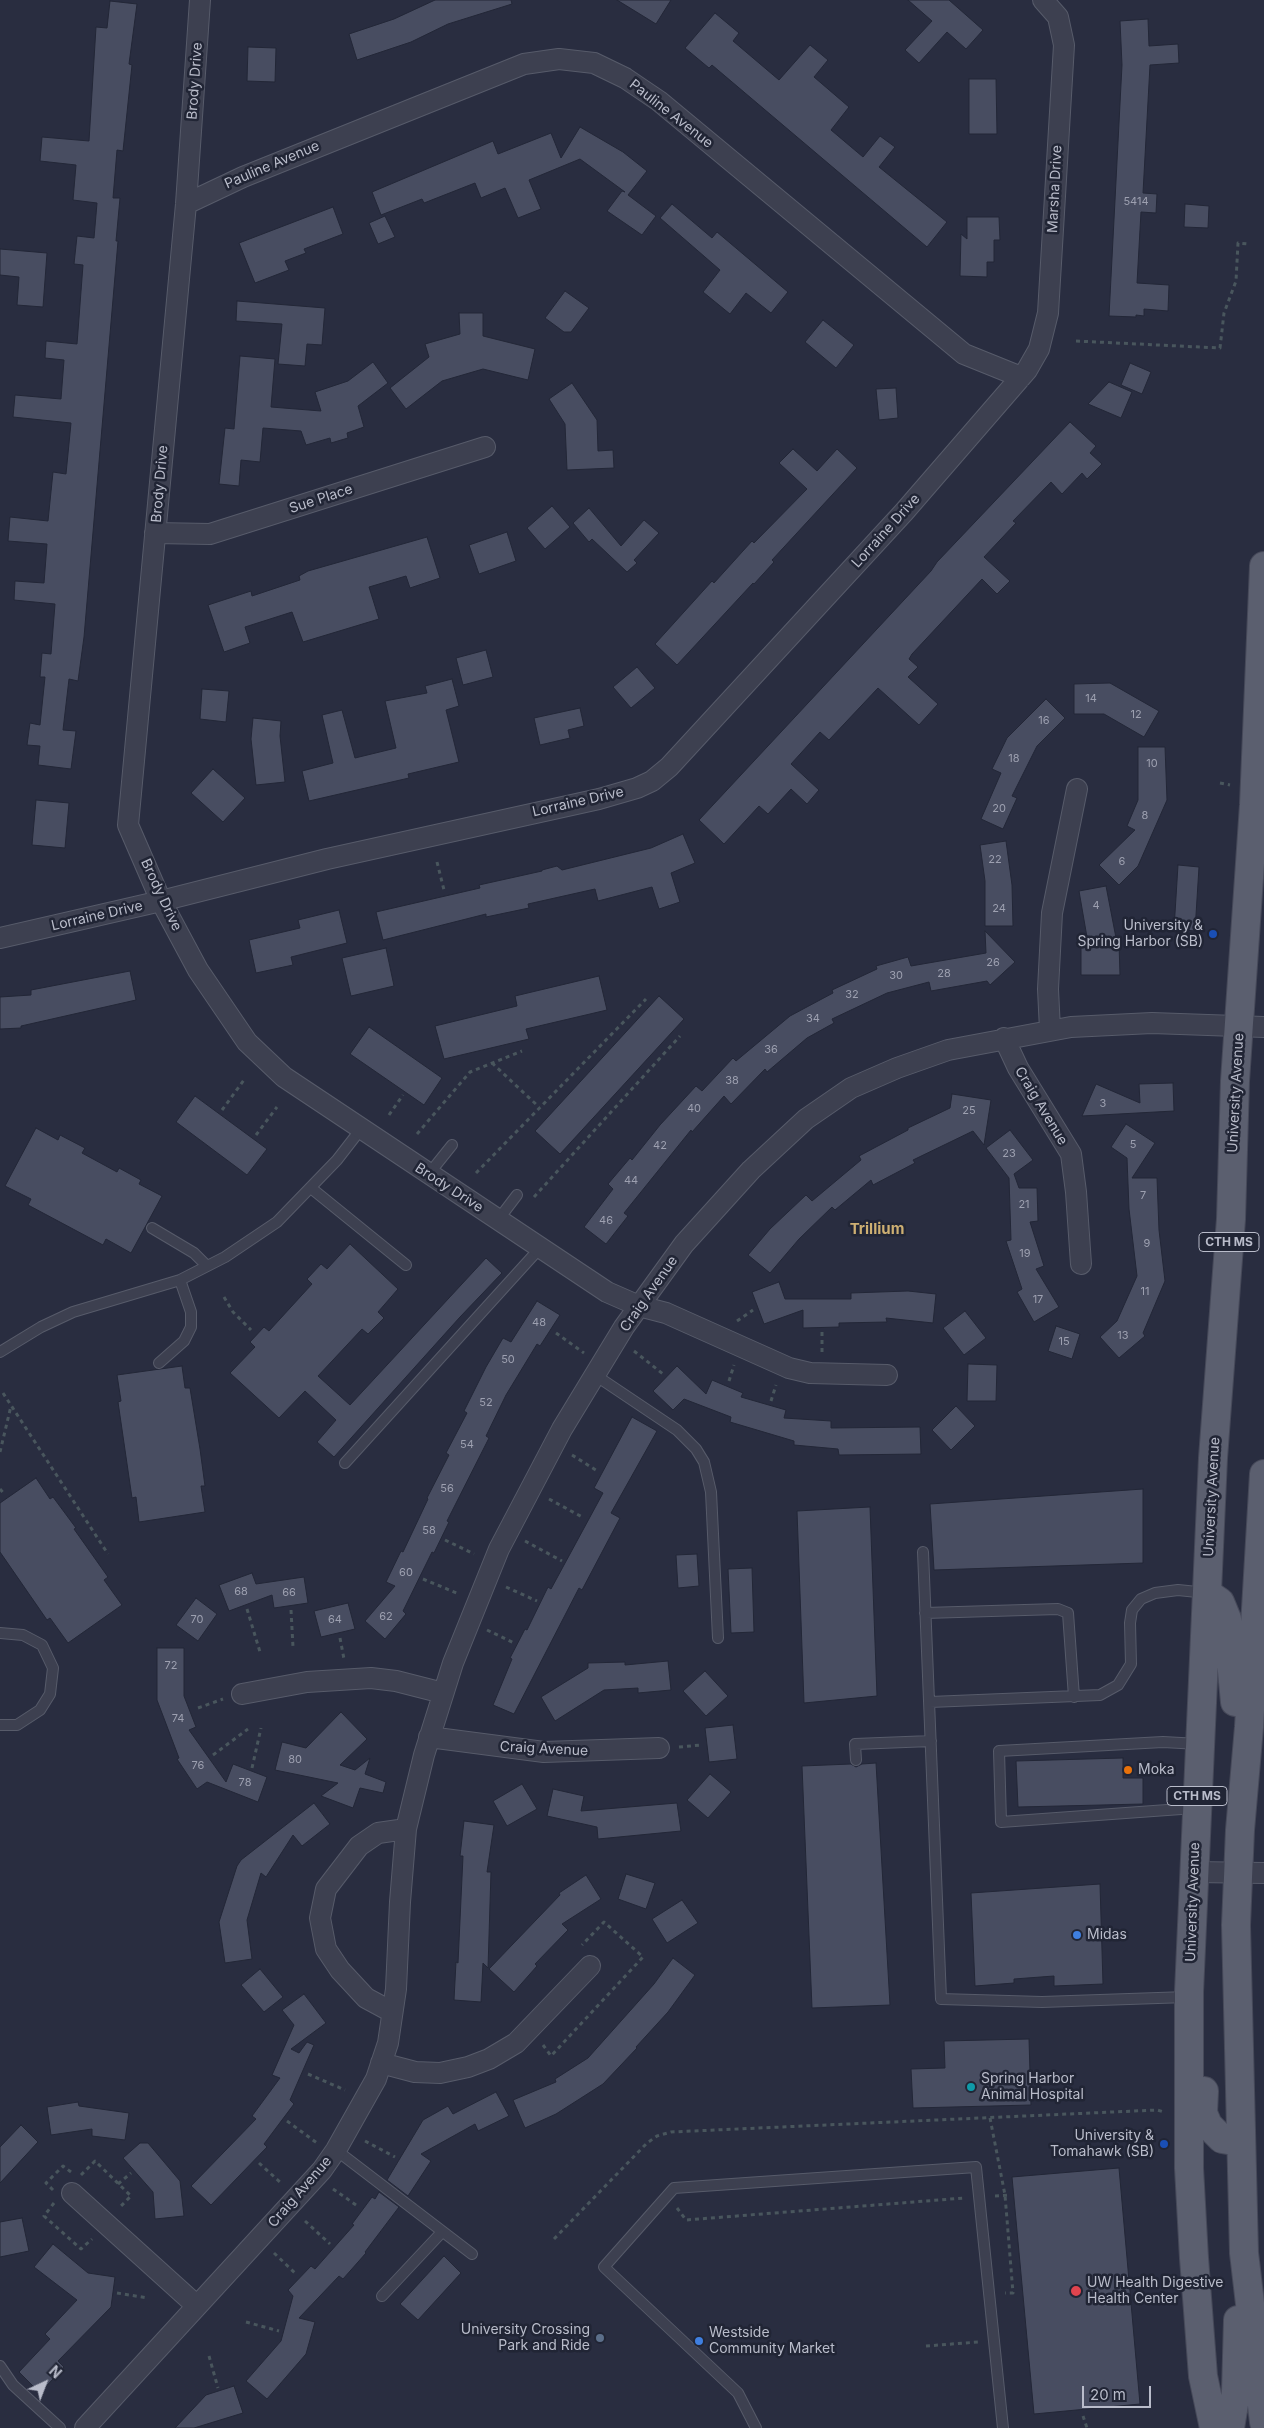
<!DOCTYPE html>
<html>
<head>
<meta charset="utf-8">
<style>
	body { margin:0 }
	#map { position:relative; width:1264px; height:2428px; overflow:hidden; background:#292d40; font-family:Inter,sans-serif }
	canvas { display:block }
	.north { position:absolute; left:20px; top:2358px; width:50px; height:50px; -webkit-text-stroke:4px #212535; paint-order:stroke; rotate:43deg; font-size:14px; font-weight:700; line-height:20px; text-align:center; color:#b9bcca }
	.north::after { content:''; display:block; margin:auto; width:18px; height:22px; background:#b9bcca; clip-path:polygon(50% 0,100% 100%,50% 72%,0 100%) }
	.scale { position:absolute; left:1082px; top:2386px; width:69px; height:22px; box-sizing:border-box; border:2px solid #b9bcca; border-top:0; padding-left:6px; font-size:15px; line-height:18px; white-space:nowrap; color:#b9bcca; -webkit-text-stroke:4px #212535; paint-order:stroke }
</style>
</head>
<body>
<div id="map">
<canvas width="1264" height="2428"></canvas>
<div class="north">N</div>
<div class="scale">20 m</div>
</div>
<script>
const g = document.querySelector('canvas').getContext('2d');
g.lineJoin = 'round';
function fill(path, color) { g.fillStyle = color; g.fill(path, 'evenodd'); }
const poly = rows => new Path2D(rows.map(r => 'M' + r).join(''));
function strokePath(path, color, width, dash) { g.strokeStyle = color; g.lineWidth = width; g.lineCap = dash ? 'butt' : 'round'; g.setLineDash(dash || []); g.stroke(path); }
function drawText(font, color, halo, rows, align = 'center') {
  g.font = font + ' Inter,sans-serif'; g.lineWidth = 5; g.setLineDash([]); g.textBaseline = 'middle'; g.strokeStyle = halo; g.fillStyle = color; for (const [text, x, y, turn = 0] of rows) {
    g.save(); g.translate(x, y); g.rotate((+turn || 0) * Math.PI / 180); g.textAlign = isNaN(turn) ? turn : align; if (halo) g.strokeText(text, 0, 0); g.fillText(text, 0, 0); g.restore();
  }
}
const building = poly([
	[435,0,511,0,512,4,448,24,411,42,357,60,349,34,394,19,435,0],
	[617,0,671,0,656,24,617,0],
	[908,0,949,0,983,30,966,49,947,32,919,63,905,50,932,21,908,0],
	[110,1,137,4,129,64,132,65,123,151,117,150,113,198,120,198,116,241,118,241,84,637,78,681,69,679,63,730,76,731,71,769,38,765,40,746,27,745,30,723,40,725,45,677,40,677,42,653,51,654,55,604,14,600,15,581,44,583,47,544,8,541,10,517,48,521,53,472,66,474,71,423,13,417,15,395,61,399,64,360,45,358,46,341,77,344,83,265,74,264,77,236,94,238,97,203,73,200,76,165,40,161,42,137,89,141,96,27,107,28,110,1],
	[715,13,739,33,733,41,779,80,810,45,828,60,814,77,849,107,831,130,863,157,880,136,895,147,879,167,947,222,927,247,712,65,709,68,685,48,715,13],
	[1148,19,1149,46,1178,44,1179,63,1150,65,1143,193,1157,194,1156,213,1141,212,1137,283,1169,285,1168,311,1144,309,1144,316,1136,315,1136,317,1109,316,1122,65,1120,21,1148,19],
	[248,47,276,48,275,82,247,81,248,47],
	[969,79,996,79,997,134,969,134,969,79],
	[580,127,623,152,647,171,628,195,656,216,642,235,607,211,622,191,625,192,580,159,529,180,541,209,518,218,505,188,481,198,475,183,424,203,422,199,381,215,372,192,493,141,498,154,551,133,561,158,580,127],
	[672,204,712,238,717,232,788,292,771,313,746,293,730,314,703,292,720,270,660,218,672,204],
	[1185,204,1209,206,1208,228,1184,227,1185,204],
	[333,207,343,234,304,249,306,253,285,261,289,270,255,283,239,243,333,207],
	[385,216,395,237,378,244,369,223,385,216],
	[967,217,999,217,1000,240,994,240,994,262,987,262,987,277,960,276,961,234,967,239,967,217],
	[0,249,47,253,43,307,17,305,19,277,0,275,0,249],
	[565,291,589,308,571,332,564,332,545,318,565,291],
	[237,301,325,308,322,345,307,344,305,366,278,364,282,324,236,321,237,301],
	[459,313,483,313,483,336,535,349,528,380,483,369,442,381,406,409,390,388,429,357,425,344,460,334,459,313],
	[823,320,854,345,836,368,805,342,823,320],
	[240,356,275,359,271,407,321,411,315,392,348,381,373,362,388,383,358,406,364,427,347,433,348,438,331,443,330,438,306,445,301,431,263,428,260,462,241,460,239,486,219,484,225,428,234,429,240,356],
	[1130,363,1151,372,1142,394,1121,385,1130,363],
	[1109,382,1132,392,1121,418,1088,404,1109,382],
	[572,383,597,420,598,451,613,450,614,468,567,470,565,424,549,399,572,383],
	[896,388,898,418,879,420,876,389,896,388],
	[1070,422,1096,446,1090,453,1102,464,1087,479,1082,473,1062,494,1051,482,1013,521,1016,523,984,557,1010,581,997,594,982,579,912,654,909,659,918,667,908,677,938,704,919,725,878,688,829,740,820,732,791,764,819,790,807,804,791,789,768,814,759,806,724,844,699,820,931,571,937,562,1070,422],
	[793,449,817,471,837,449,857,468,772,560,774,562,754,584,753,583,677,665,655,644,712,581,714,583,752,541,754,543,807,489,779,463,793,449],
	[552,506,570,527,545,549,527,528,552,506],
	[589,508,621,546,644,520,659,533,634,560,637,563,627,572,592,539,589,542,573,523,589,508],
	[507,532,516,561,479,574,469,545,507,532],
	[427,537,440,578,410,588,406,576,369,587,379,619,303,642,292,612,245,627,250,643,224,652,208,605,251,591,252,596,300,580,299,576,308,571,427,537],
	[486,650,493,677,463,685,456,658,486,650],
	[637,667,655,688,631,708,613,687,637,667],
	[452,679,459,706,446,710,459,762,408,774,409,778,309,801,302,771,333,763,322,715,342,710,355,758,396,748,385,701,427,693,425,686,452,679],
	[1110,683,1159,711,1144,737,1104,714,1074,714,1074,684,1110,683],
	[202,689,229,691,226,722,200,719,202,689],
	[1046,699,1065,718,1037,746,1012,796,1017,798,1003,829,981,819,1001,773,992,769,1007,738,1046,699],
	[580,708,584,726,568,730,570,738,540,745,534,718,580,708],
	[253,718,281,721,280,736,285,782,256,785,251,739,253,718],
	[1138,747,1165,747,1167,800,1138,866,1119,885,1099,865,1135,830,1127,826,1138,800,1138,747],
	[213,769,245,798,223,822,191,793,213,769],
	[36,800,69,803,65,848,32,845,36,800],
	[683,834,695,863,671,873,680,902,659,909,652,887,598,901,595,889,528,904,529,908,486,917,486,914,383,940,376,912,480,888,479,885,542,871,542,870,557,866,562,870,651,848,683,834],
	[1006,841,1012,885,1013,926,985,926,985,881,980,845,1006,841],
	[1178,865,1199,867,1195,931,1174,929,1178,865],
	[1106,886,1117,943,1119,943,1120,975,1081,975,1081,943,1088,943,1079,891,1106,886],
	[339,910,347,943,291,957,293,965,256,973,249,940,300,928,298,920,339,910],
	[985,931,1015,962,990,985,987,981,931,991,929,982,887,993,832,1019,834,1023,807,1038,767,1072,765,1069,731,1104,724,1096,692,1132,691,1130,624,1213,628,1216,606,1244,584,1227,613,1189,608,1184,630,1158,632,1160,660,1125,696,1086,702,1091,733,1058,736,1061,790,1016,833,993,832,990,877,969,876,966,908,957,911,966,986,953,985,931],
	[386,948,394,986,351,996,342,958,386,948],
	[130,971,136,1000,21,1026,21,1028,0,1029,0,997,31,995,31,990,130,971],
	[599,976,607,1010,526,1029,529,1039,444,1059,435,1026,517,1006,515,996,599,976],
	[659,996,684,1019,560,1154,535,1131,659,996],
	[369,1027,442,1078,424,1105,350,1054,369,1027],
	[1173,1083,1174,1111,1082,1116,1096,1084,1140,1103,1139,1084,1173,1083],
	[952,1094,991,1100,984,1145,973,1131,913,1160,915,1163,873,1185,871,1180,835,1210,832,1207,799,1239,770,1273,748,1255,770,1229,806,1195,812,1201,861,1160,859,1156,908,1130,908,1128,950,1108,952,1094],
	[195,1096,267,1149,247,1175,176,1122,195,1096],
	[1126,1124,1155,1143,1132,1178,1157,1178,1159,1230,1165,1281,1143,1333,1145,1336,1119,1358,1100,1337,1117,1321,1137,1276,1129,1209,1127,1158,1111,1147,1126,1124],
	[36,1128,58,1140,60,1135,85,1148,82,1153,117,1172,119,1168,141,1180,139,1184,162,1196,131,1253,106,1239,103,1245,28,1205,31,1199,5,1186,36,1128],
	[1010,1130,1033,1160,1014,1174,1019,1188,1037,1188,1038,1221,1030,1222,1044,1266,1036,1269,1059,1307,1034,1322,1017,1292,1022,1289,1006,1241,1011,1240,1009,1178,986,1148,1010,1130],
	[350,1244,398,1289,378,1312,384,1318,368,1334,362,1329,318,1376,350,1405,486,1258,502,1273,460,1317,334,1457,317,1442,336,1420,305,1391,279,1418,230,1373,255,1347,250,1342,264,1327,269,1331,312,1284,307,1279,321,1264,327,1269,350,1244],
	[779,1282,785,1299,851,1299,851,1293,908,1291,936,1294,933,1323,886,1318,887,1322,839,1323,839,1327,803,1328,803,1310,764,1324,752,1292,779,1282],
	[537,1301,560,1315,540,1346,537,1344,506,1395,486,1436,489,1438,447,1521,449,1522,434,1553,432,1552,403,1611,406,1614,385,1639,365,1621,395,1586,386,1582,401,1551,403,1552,428,1499,427,1498,449,1455,446,1453,467,1413,464,1411,486,1367,503,1338,511,1342,537,1301],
	[965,1311,986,1338,964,1355,943,1328,965,1311],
	[1056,1326,1080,1334,1072,1359,1048,1351,1056,1326],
	[968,1364,997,1365,996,1401,967,1401,968,1364],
	[182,1366,185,1388,190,1388,200,1449,205,1486,201,1486,205,1512,139,1522,136,1497,132,1498,118,1402,121,1401,117,1375,182,1366],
	[677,1366,706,1394,712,1380,743,1393,741,1397,786,1410,784,1418,831,1421,831,1428,920,1427,921,1454,839,1455,838,1449,794,1445,794,1441,730,1422,731,1417,684,1399,673,1410,653,1391,677,1366],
	[956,1406,975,1426,951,1450,932,1430,956,1406],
	[632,1417,657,1431,611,1513,620,1518,582,1590,579,1588,514,1714,493,1705,512,1659,510,1658,525,1629,527,1630,548,1587,551,1589,603,1493,594,1488,632,1417],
	[36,1478,50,1499,53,1497,76,1528,74,1529,108,1577,104,1580,122,1605,68,1643,50,1618,47,1620,0,1552,0,1503,36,1478],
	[1143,1489,1143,1563,934,1570,930,1504,1143,1489],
	[870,1507,877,1696,804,1703,797,1511,870,1507],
	[697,1554,699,1586,678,1588,676,1555,697,1554],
	[752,1568,754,1632,731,1633,728,1569,752,1568],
	[252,1573,256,1584,304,1577,308,1603,274,1608,272,1595,229,1611,219,1585,252,1573],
	[196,1598,217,1614,198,1641,176,1625,196,1598],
	[348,1603,355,1629,321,1637,314,1611,348,1603],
	[157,1648,184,1648,184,1696,196,1727,189,1730,226,1782,233,1764,267,1777,258,1802,207,1782,197,1789,177,1759,179,1758,157,1700,157,1648],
	[668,1661,671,1690,638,1693,638,1688,604,1690,555,1721,541,1697,588,1668,588,1663,625,1662,625,1665,668,1661],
	[705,1671,728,1696,706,1716,683,1691,705,1671],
	[341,1712,367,1739,340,1765,355,1770,370,1758,365,1774,386,1782,383,1793,360,1788,353,1808,321,1796,338,1783,275,1770,282,1742,306,1748,341,1712],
	[733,1725,737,1759,709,1762,705,1728,733,1725],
	[1123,1758,1123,1778,1143,1778,1143,1804,1018,1807,1016,1761,1123,1758],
	[876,1763,890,2005,812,2008,802,1766,851,1764,856,1767,862,1764,876,1763],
	[710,1774,731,1792,708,1818,687,1800,710,1774],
	[522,1784,537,1809,507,1826,493,1801,522,1784],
	[553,1789,584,1796,581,1811,677,1803,681,1831,598,1839,597,1827,547,1816,553,1789],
	[314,1803,330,1824,302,1846,293,1835,266,1877,261,1873,247,1920,252,1959,225,1963,219,1922,237,1866,241,1860,314,1803],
	[464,1821,494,1825,487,1872,491,1872,488,1968,483,1963,481,2002,454,2000,456,1962,458,1963,463,1856,460,1856,464,1821],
	[626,1874,655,1883,646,1909,618,1899,626,1874],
	[586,1875,601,1899,562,1924,568,1930,535,1964,537,1966,514,1992,489,1969,560,1895,559,1893,586,1875],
	[1100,1884,1103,1984,1054,1986,1054,1976,1014,1979,1014,1983,975,1986,971,1893,1100,1884],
	[682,1900,698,1923,667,1943,652,1919,682,1900],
	[673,1958,695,1975,668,2012,636,2047,637,2048,603,2084,556,2114,525,2128,513,2100,556,2082,555,2079,588,2058,654,1984,673,1958],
	[260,1969,283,1997,264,2012,241,1985,260,1969],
	[304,1994,326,2023,291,2049,299,2053,307,2042,314,2045,290,2100,294,2104,264,2144,267,2147,211,2205,191,2186,256,2119,252,2116,280,2078,272,2075,294,2025,282,2010,304,1994],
	[1029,2039,1031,2105,913,2108,911,2069,945,2068,944,2041,1029,2039],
	[496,2092,509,2116,478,2131,475,2124,421,2154,431,2161,408,2196,387,2180,423,2120,448,2106,453,2114,496,2092],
	[78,2102,79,2106,129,2113,125,2140,92,2136,92,2129,51,2135,47,2107,78,2102],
	[21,2125,38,2142,0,2183,0,2147,21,2125],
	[140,2143,148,2143,180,2181,184,2216,155,2219,153,2192,123,2158,140,2143],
	[1119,2168,1140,2404,1034,2414,1012,2177,1119,2168],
	[379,2192,399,2207,365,2252,366,2253,343,2279,339,2276,299,2318,315,2322,306,2354,267,2399,246,2381,281,2341,293,2296,288,2290,311,2266,315,2269,354,2225,352,2224,372,2197,375,2199,379,2192],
	[22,2218,29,2251,0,2257,0,2222,22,2218],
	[53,2244,88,2273,115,2277,111,2307,58,2361,64,2367,40,2393,19,2372,50,2339,45,2334,77,2300,34,2267,53,2244],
	[444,2256,461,2273,418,2320,400,2304,444,2256],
	[234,2386,243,2413,194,2428,175,2428,206,2395,234,2386]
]);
const path = poly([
	[1076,341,1220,348,1224,313,1236,281,1238,243,1248,244],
	[1220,783,1230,785],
	[437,862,444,890],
	[492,1063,539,1107],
	[222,1110,244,1080],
	[389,1115,403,1095],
	[417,1134,470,1072,522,1051],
	[256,1135,277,1107],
	[476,1173,646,999],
	[534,1197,680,1036],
	[224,1297,233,1312,251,1330],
	[737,1321,753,1310],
	[556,1333,584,1353],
	[634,1351,663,1374],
	[822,1352,822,1330],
	[729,1381,734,1365],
	[3,1393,108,1554],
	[771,1401,776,1385],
	[0,1452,11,1406],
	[572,1455,599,1472],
	[0,1489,5,1495],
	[549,1499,584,1518],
	[445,1540,474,1554],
	[525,1541,562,1561],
	[423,1579,459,1594],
	[506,1587,537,1601],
	[247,1609,260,1652],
	[291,1610,293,1647],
	[487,1630,514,1643],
	[340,1638,344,1659],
	[198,1708,223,1699],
	[679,1747,701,1745],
	[213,1755,248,1729],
	[252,1768,261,1728],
	[543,2045,551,2056,643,1957,604,1922,582,1945],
	[308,2074,345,2090],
	[990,2118,1005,2195,1013,2293,1005,2293],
	[287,2121,317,2143],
	[365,2141,395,2157],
	[259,2163,281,2183],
	[81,2175,95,2161,131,2196,119,2208],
	[118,2184,131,2173],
	[333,2189,359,2207],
	[53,2190,46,2183,63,2166,71,2172],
	[995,2196,1011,2195],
	[54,2203,44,2216,81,2249,92,2239],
	[677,2208,686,2220,964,2198],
	[305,2221,330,2244],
	[554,2239,647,2143,657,2136,671,2132,1157,2110,1164,2112],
	[274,2253,295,2273],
	[117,2293,148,2298],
	[246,2322,279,2331],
	[926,2346,978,2342],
	[209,2356,218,2388],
	[1083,2416,1087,2428]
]);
const service = poly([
	[428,1175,452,1145],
	[311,1188,406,1265],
	[498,1220,517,1195],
	[152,1228,194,1253,207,1266],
	[0,1352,41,1327,73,1312,180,1280,225,1257,277,1222,337,1160,361,1129],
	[159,1363,184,1341,191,1327,191,1312,180,1280],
	[595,1375,677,1430,696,1449,704,1462,711,1492,718,1638],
	[345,1463,540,1248],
	[923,1552,941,1999,1042,2002,1187,1997],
	[925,1613,1058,1609,1068,1613,1074,1697],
	[0,1633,23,1635,42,1645,53,1668,50,1694,40,1710,17,1725,0,1725],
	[930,1702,1100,1695,1118,1685,1131,1664,1130,1623,1132,1610,1141,1599,1155,1593,1178,1590,1207,1593],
	[856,1760,855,1744,931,1741],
	[1195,1808,1001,1822,999,1751,1163,1742,1199,1744],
	[336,2150,472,2254],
	[382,2296,442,2232],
	[0,2366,13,2385,60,2428],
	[756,2428,738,2393,604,2267,674,2188,976,2167,1003,2428]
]);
const minor = poly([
	[200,0,186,204,128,825,161,901,198,970,247,1042,284,1077,607,1292,639,1306,666,1313,789,1368,810,1373,887,1375],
	[186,204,243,177,524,64,559,59,594,63,625,78,659,101,964,354,1021,377],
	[155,533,210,534,485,447],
	[0,938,161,901,327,859,599,799,637,788,652,781,669,767,904,512,1027,370,1039,349,1048,313,1064,45,1058,17,1043,0],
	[1050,1030,1048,989,1052,913,1077,789],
	[1004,1038,1018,1068,1071,1154,1076,1192,1081,1264],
	[242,1694,307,1682,371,1678,396,1681,443,1693],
	[429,1737,544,1752,659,1748],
	[1194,1872,1264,1873],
	[392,2012,366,1998,340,1970,326,1949,320,1918,326,1889,359,1846,378,1833,406,1829],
	[381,2063,415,2072,440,2073,468,2067,489,2059,516,2043,590,1966],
	[72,2193,197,2306],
	[85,2428,322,2170,336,2150,376,2079,388,2043,396,1989,400,1902,406,1829,424,1755,453,1663,499,1549,562,1429,624,1327,684,1244,751,1170,806,1119,851,1088,897,1068,948,1050,1071,1027,1152,1023,1264,1027]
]);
const primary = poly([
	[1264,1474,1249,1727,1240,1830,1236,1925,1244,2253,1264,2422],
	[1207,1593,1220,1602,1227,1619,1235,1702],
	[1204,2091,1203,2113,1208,2125,1222,2139,1240,2142],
	[1214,2428,1203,2376,1194,2258,1189,2168,1189,1992,1213,1458,1231,1219,1235,1081,1254,805,1264,566],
	[1230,2428,1236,2392,1238,2320]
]);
const markers = [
	[1213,934,5,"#1a4fb4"],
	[1128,1770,5,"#e8710a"],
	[1077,1935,5,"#3f7fe0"],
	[971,2087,5,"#0f9aa8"],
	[1164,2144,5,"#1a4fb4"],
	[1076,2291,6,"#e0444e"],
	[600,2338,5,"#5c6f8a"],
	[699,2341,5,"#3f7fe0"]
];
const numberNames = [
	["5414",1136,202],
	["14",1091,699],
	["12",1136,715],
	["16",1044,721],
	["18",1014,759],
	["10",1152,764],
	["20",999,809],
	["8",1145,816],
	["22",995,860],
	["6",1122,862],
	["4",1096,906],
	["24",999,909],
	["26",993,963],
	["28",944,974],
	["30",896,976],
	["32",852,995],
	["34",813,1019],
	["36",771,1050],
	["38",732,1081],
	["3",1103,1104],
	["40",694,1109],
	["25",969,1111],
	["5",1133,1145],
	["42",660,1146],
	["23",1009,1154],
	["44",631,1181],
	["7",1143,1196],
	["21",1024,1205],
	["46",606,1221],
	["9",1147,1244],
	["19",1025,1254],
	["11",1145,1292],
	["17",1038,1300],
	["48",539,1323],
	["13",1123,1336],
	["15",1064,1342],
	["50",508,1360],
	["52",486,1403],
	["54",467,1445],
	["56",447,1489],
	["58",429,1531],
	["60",406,1573],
	["68",241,1592],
	["66",289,1593],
	["62",386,1617],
	["70",197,1620],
	["64",335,1620],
	["72",171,1666],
	["74",178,1719],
	["80",295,1760],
	["76",198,1766],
	["78",245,1783]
];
const shields = [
	[1229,1242,60],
	[1197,1796,60]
];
const shieldNames = [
	["CTH MS",1229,1242],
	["CTH MS",1197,1796]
];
const streetNames = [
	["Brody Drive",195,81,-86],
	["Pauline Avenue",671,114,38],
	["Pauline Avenue",272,165,-23],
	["Marsha Drive",1055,189,-87],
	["Brody Drive",160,484,-85],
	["Sue Place",321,499,-18],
	["Lorraine Drive",886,531,-48],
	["Lorraine Drive",578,802,-13],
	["Brody Drive",161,895,65],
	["Lorraine Drive",97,916,-13],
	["University Avenue",1236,1093,-87],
	["Craig Avenue",1041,1106,59],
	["Brody Drive",449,1188,33],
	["Craig Avenue",649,1294,-55],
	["University Avenue",1212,1497,-87],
	["Craig Avenue",544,1749,3],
	["University Avenue",1193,1902,-88],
	["Craig Avenue",300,2192,-49]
];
const poiNames = [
	["University &",1203,926,"right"],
	["Spring Harbor (SB)",1203,942,"right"],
	["Moka",1138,1770],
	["Midas",1087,1935],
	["Spring Harbor",981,2079],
	["Animal Hospital",981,2095],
	["University &",1154,2136,"right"],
	["Tomahawk (SB)",1154,2152,"right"],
	["UW Health Digestive",1087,2283],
	["Health Center",1087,2299],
	["University Crossing",590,2330,"right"],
	["Park and Ride",590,2346,"right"],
	["Westside",709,2333],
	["Community Market",709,2349]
];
const neighbourhoodNames = [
	["Trillium",877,1229]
];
fill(building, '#484d61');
strokePath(building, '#232737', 1);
strokePath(service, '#575b6a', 12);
strokePath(minor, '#575b6a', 22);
strokePath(primary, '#464959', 30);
strokePath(path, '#49565d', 3, [4, 4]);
strokePath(service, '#3d4050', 10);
strokePath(minor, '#3d4050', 20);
strokePath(primary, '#5b5f6f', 28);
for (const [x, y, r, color] of markers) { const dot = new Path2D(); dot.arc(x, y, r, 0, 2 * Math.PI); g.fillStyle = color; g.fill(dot); strokePath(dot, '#212535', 2); }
drawText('11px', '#9da0b0', null, numberNames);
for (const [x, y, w] of shields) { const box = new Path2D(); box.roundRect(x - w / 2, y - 9.5, w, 19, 4); g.fillStyle = '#212535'; g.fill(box); strokePath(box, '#b9bcca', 1); }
drawText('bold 12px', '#b9bcca', null, shieldNames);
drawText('14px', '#b9bcca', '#212535', streetNames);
drawText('14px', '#b9bcca', '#212535', poiNames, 'left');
drawText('bold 15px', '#cdaf72', '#212535', neighbourhoodNames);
</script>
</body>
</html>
